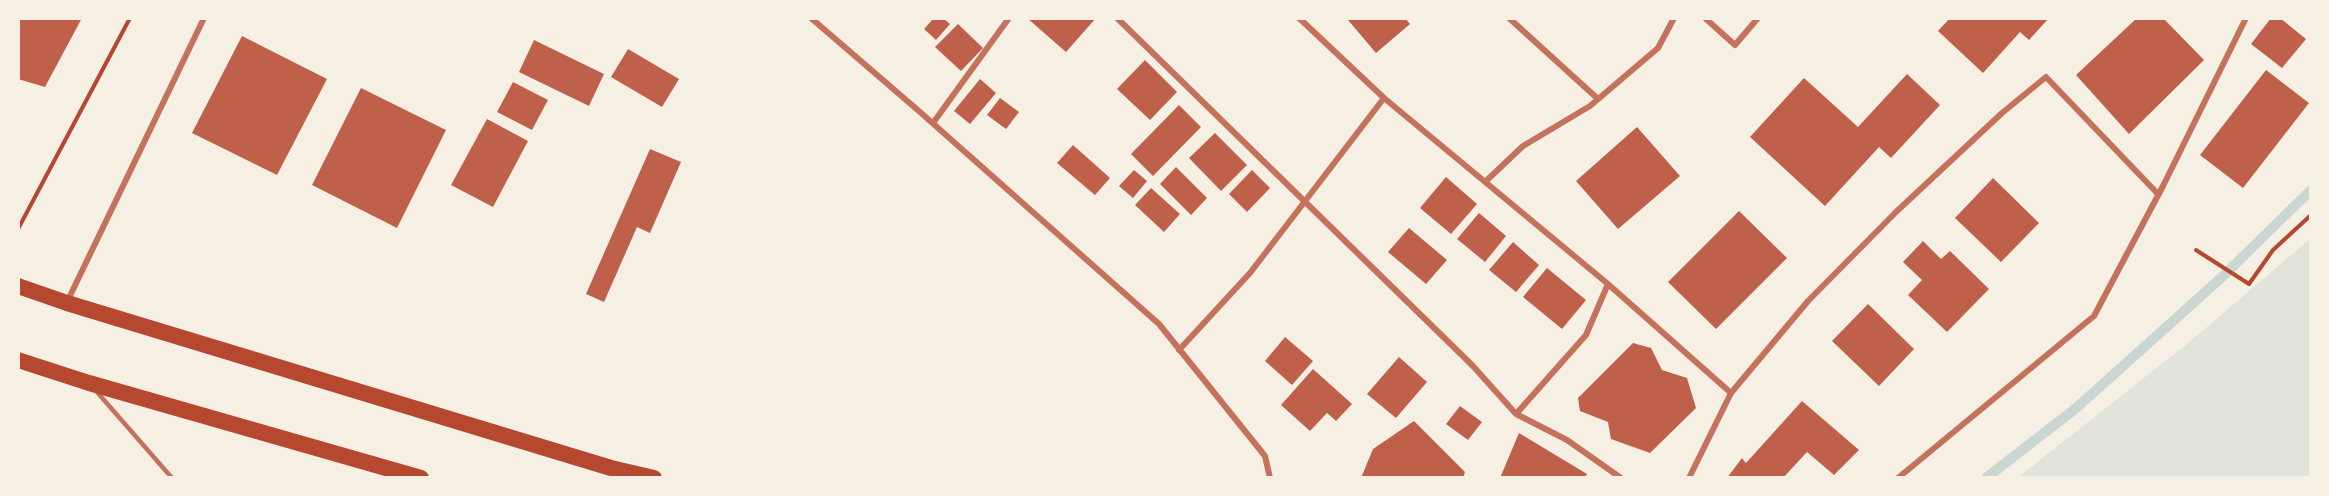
<!DOCTYPE html>
<html>
<head>
<meta charset="utf-8">
<style>
	body { margin:0 }
	#map { position:relative; width:2329px; height:496px; overflow:hidden; background:#f6efe4; font-family:"Asap Condensed",sans-serif }
	canvas { display:block }
	.frame { position:absolute; inset:0; border:20px solid #f6efe4; pointer-events:none }
</style>
</head>
<body>
<div id="map">
<canvas width="2329" height="496"></canvas>
<div class="frame"></div>
</div>
<script>
const g = document.querySelector('canvas').getContext('2d');
g.lineJoin = 'round';
function fill(path, color) { g.fillStyle = color; g.fill(path, 'evenodd'); }
const poly = rows => new Path2D(rows.map(r => 'M' + r).join(''));
function strokePath(path, color, width, dash) { g.strokeStyle = color; g.lineWidth = width; g.lineCap = dash ? 'butt' : 'round'; g.setLineDash(dash || []); g.stroke(path); }
const green = poly([
	[2311,238,2311,478,2017,478,2187,344]
]);
const stream = poly([
	[1986,478,2075,409,2221,278,2311,190]
]);
const building = poly([
	[18,18,82,18,45,87,18,79],
	[934,18,943,18,950,24,936,40,924,29],
	[1027,18,1096,18,1066,52],
	[1351,18,1405,18,1410,24,1376,53,1348,20],
	[1950,18,2049,18,2029,40,2020,32,1983,73,1938,31],
	[2137,18,2163,18,2204,60,2129,134,2076,75],
	[2271,18,2280,18,2306,39,2282,68,2251,44],
	[958,24,983,48,961,71,935,47],
	[242,36,327,79,277,175,192,133],
	[534,40,604,74,589,106,519,72],
	[628,49,679,79,662,107,611,77],
	[1145,60,1177,92,1150,120,1117,89],
	[2266,70,2309,103,2243,188,2200,155],
	[1907,74,1940,105,1891,158,1879,147,1825,206,1750,137,1804,78,1858,127],
	[980,79,996,93,970,124,954,111],
	[513,82,548,100,532,130,497,112],
	[361,88,446,130,397,228,312,185],
	[1000,98,1019,112,1006,129,987,115],
	[1179,105,1201,127,1153,176,1131,154],
	[487,119,528,141,493,207,451,185],
	[1637,127,1680,176,1618,229,1576,181],
	[1215,133,1247,165,1221,191,1189,158],
	[1073,145,1110,178,1095,195,1057,163],
	[650,149,681,162,650,233,637,227,604,302,586,294],
	[1176,167,1207,198,1191,215,1160,184],
	[1134,170,1147,181,1133,198,1119,186],
	[1252,170,1270,188,1247,212,1229,194],
	[1446,177,1477,204,1451,234,1420,208],
	[1993,178,2039,223,2001,262,1955,218],
	[1151,188,1180,214,1164,232,1135,205],
	[1739,211,1787,258,1716,329,1668,282],
	[1479,213,1506,236,1485,262,1457,239],
	[1409,228,1447,260,1426,284,1388,252],
	[1923,241,1941,259,1950,251,1989,289,1947,332,1908,295,1922,280,1903,262],
	[1513,242,1539,265,1516,292,1489,270],
	[1547,268,1586,300,1562,329,1523,297],
	[1868,304,1914,349,1879,386,1832,341],
	[1285,337,1313,361,1292,385,1265,361],
	[1633,343,1651,348,1662,370,1687,378,1696,408,1650,453,1611,439,1608,422,1580,411,1578,398],
	[1399,357,1427,382,1396,418,1367,394],
	[1313,369,1352,404,1336,421,1327,413,1310,431,1281,405],
	[1802,401,1859,450,1834,475,1807,452,1783,478,1727,478,1742,458,1746,463],
	[1460,406,1482,422,1468,440,1446,424],
	[1414,421,1465,472,1463,478,1361,478,1373,449],
	[1519,433,1587,474,1585,478,1500,478]
]);
const path = poly([
	[18,229,130,18],
	[2196,250,2249,284,2273,250,2311,215]
]);
const service = poly([
	[97,392,172,478]
]);
const minor = poly([
	[811,18,920,112,1159,324,1265,456,1270,478],
	[1117,18,1472,365,1516,414,1567,440,1621,478],
	[1299,18,1384,98,1608,284,1731,393],
	[1509,18,1598,99],
	[1705,18,1735,45,1758,18],
	[933,123,1009,18],
	[1485,182,1523,146,1590,106,1658,48,1674,18],
	[67,302,204,18],
	[1179,350,1250,273,1384,98],
	[1516,414,1586,335,1608,284],
	[1689,478,1731,393,1808,301,1896,212,2002,113,2046,77,2158,194],
	[1898,478,2094,316,2163,186,2246,18]
]);
const trunk = poly([
	[18,286,67,303,611,468,654,478],
	[18,360,89,383,421,478]
]);
fill(green, '#e2e4dc');
strokePath(stream, '#c9d6d2', 10);
fill(building, '#bf614a');
strokePath(path, '#b5482f', 4);
strokePath(service, '#c5725c', 4.5);
strokePath(minor, '#c5725c', 6);
strokePath(trunk, '#b5482f', 16);
</script>
</body>
</html>
